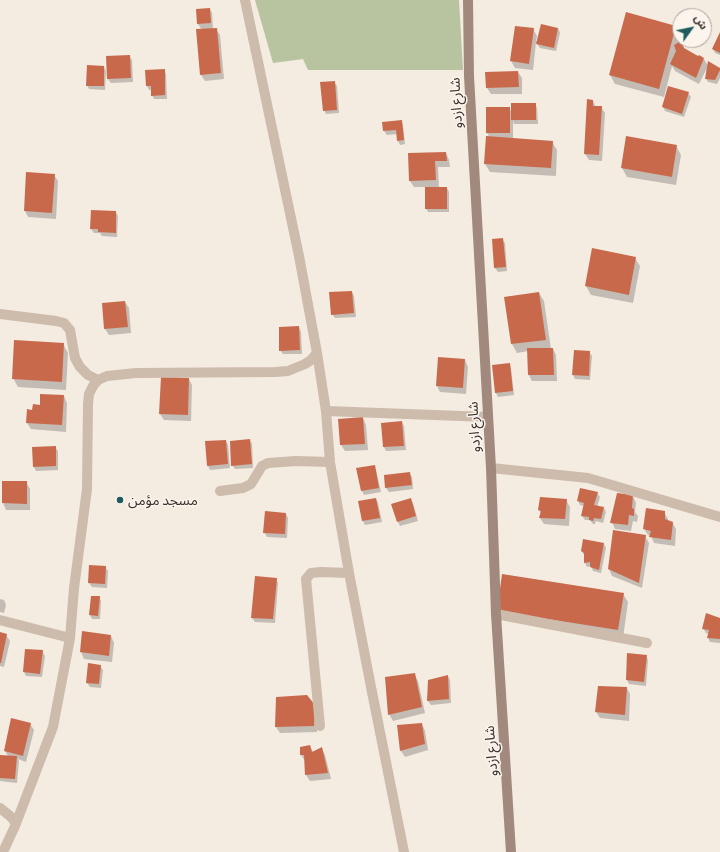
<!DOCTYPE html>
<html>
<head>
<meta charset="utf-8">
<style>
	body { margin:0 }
	#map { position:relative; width:720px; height:852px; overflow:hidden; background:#f4ebe1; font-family:Commissioner,"Noto Sans Arabic",sans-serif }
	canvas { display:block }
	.north { position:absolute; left:672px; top:8px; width:40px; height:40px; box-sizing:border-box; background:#fbf5ee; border:1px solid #aea6a0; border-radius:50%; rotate:57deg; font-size:11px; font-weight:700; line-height:16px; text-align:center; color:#3b302b }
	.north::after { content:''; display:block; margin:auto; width:14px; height:18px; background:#1f5a5e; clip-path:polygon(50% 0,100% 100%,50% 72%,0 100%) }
</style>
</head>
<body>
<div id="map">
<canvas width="720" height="852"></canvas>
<div class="north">ش</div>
</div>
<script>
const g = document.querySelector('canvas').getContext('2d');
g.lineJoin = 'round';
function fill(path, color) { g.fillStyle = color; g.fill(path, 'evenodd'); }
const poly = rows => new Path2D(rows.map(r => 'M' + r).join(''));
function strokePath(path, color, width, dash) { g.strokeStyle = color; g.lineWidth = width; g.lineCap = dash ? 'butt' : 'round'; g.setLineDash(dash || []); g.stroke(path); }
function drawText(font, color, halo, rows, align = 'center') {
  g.font = font + ' Commissioner,"Noto Sans Arabic",sans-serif'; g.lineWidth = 3; g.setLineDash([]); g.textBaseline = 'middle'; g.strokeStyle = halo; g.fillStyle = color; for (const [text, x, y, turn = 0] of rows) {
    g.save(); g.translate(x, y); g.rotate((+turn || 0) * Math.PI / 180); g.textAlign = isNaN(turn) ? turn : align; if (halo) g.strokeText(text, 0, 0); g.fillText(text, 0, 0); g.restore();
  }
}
const green = poly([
	[255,0,459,0,463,70,308,70,303,59,273,63]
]);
const shadow = poly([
	[210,9,212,13,213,29,216,29,220,35,224,79,205,81,201,75,202,30,198,24,197,10],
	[675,27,680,35,678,44,681,43,685,50,698,58,704,59,708,66,699,84,675,71,672,66,664,97,615,84,610,75],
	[558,28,560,33,556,51,540,48,536,42,533,70,515,68,511,61,533,29,537,36,536,41,538,41],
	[720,34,720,55,715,53,713,49],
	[129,56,132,60,133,82,111,83,108,79],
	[104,67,106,71,105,90,89,89,87,85],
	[720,69,720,78,717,84,708,82,706,78],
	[164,70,166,74,167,99,154,99,152,95,152,90,149,90,147,86],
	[518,72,522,78,522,94,491,94,487,88],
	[334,82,337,86,339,113,326,114,324,110],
	[688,93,691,97,684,117,665,111,663,107],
	[593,101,596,107,601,107,605,113,602,161,589,160,585,154],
	[535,104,537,108,538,124,514,124,513,121,513,139,552,142,557,150,556,176,490,172,485,164,490,138,487,133,487,108,509,108,512,113],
	[401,121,403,125,405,144,400,145,398,141,397,134,387,135,384,131],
	[676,146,681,155,676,185,627,177,622,168],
	[446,153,449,160,450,167,438,167,439,188,447,188,449,192,449,212,428,212,426,208,426,187,414,187,410,181,409,154],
	[54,175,58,181,56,219,28,217,25,211],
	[116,212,118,216,117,237,102,236,100,233,94,233,91,229],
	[502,239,505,243,507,271,498,272,495,268],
	[593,249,635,258,640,266,633,303,591,295,586,286],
	[352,292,354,296,356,317,335,318,332,314],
	[539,293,544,301,551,349,553,349,556,355,557,381,532,381,529,375,528,351,517,353,512,344,505,297],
	[125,302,129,308,131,333,109,335,105,329],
	[299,327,301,332,302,354,283,354,280,350],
	[63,344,68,353,66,390,18,387,13,378],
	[589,352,592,356,590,380,575,379,573,375],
	[465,360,468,367,466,394,440,392,437,386],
	[509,364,511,368,514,395,498,397,496,393],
	[189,379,192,385,191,421,164,420,160,414],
	[64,396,67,403,66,432,31,429,27,423,33,411,41,406],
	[363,418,366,425,368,450,345,451,341,445,339,420],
	[402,422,404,426,406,450,386,451,384,447,382,424],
	[250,440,252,444,253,468,235,469,232,465],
	[226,441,228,445,230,468,210,470,208,466],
	[55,447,58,451,58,470,36,471,34,467],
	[374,466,376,470,381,492,364,495,362,491],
	[409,473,412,477,413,489,389,492,386,488,385,476],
	[3,482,26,482,30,489,30,510,6,510,3,503],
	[581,490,597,493,600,497,597,507,604,508,606,512,603,523,596,521,595,524,593,524,590,520,585,520,582,516,584,506,580,505,578,501],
	[633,496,636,503,635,512,638,516,637,522,633,521,631,531,615,529,612,522],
	[376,499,378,503,382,522,365,525,363,521],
	[410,499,413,503,418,521,400,526,398,522,392,504],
	[566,500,570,507,569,526,544,524,540,518,541,514,539,510],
	[664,512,668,519,668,521,672,522,676,529,675,546,654,543,651,536,648,535,644,529],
	[286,514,288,518,287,538,267,537,264,532],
	[645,536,649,543,642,588,612,576,609,569],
	[604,544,606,548,601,573,593,571,591,566,587,567,585,563,584,555,582,551],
	[105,567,108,571,107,588,92,587,89,583],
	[276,579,278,583,275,623,255,622,252,618],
	[623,594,628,602,623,638,503,620],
	[99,597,101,601,100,619,92,619,90,615],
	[0,599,4,600,6,605,4,613,0,612],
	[720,619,720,643,710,642,708,638,709,634,706,633,703,628],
	[83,632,111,636,114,643,112,662,84,659,81,652],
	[0,633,6,635,10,641,4,667,0,666],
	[42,651,45,656,42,677,26,676,24,672],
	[628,654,646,656,648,660,646,686,629,684,627,680],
	[100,666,103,670,101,688,90,687,87,683],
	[414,674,418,681,425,713,393,721,389,714],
	[448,676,450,680,451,703,431,705,428,701,429,681],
	[627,688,630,694,629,721,600,718,596,712],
	[318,712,317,732,280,733,276,727],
	[30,724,34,730,26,762,18,759,19,761,17,783,0,781,0,756,8,756,5,751],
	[422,724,425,731,428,750,405,757,401,751],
	[310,746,313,752,322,749,325,755,331,779,310,781,306,775,306,762,301,755,301,748]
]);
const building = poly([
	[210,8,211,23,197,24,196,9],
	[626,12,676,26,659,89,609,75],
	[541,24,558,28,554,48,536,44],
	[515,26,534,28,529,64,510,61],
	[217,28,221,73,200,75,196,29],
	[720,32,720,53,712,49],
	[681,41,684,48,698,56,699,55,704,58,696,78,670,64,676,51,674,45],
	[130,55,131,78,107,79,106,56],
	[708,61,720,68,720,70,715,80,705,79],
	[87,65,104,66,104,86,86,86],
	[165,69,165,95,151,96,151,86,146,86,145,70],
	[518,71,519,87,486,88,485,72],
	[335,81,337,110,323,111,320,82],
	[668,86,689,92,682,114,662,107],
	[587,99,593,100,593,106,602,106,599,155,584,154],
	[511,103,536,103,536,120,511,120],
	[486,107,510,107,510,133,486,133],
	[402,120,404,140,397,141,396,130,383,131,382,122],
	[486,136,553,141,551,168,484,164],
	[626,136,677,145,672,177,621,168],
	[446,152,447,161,435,161,436,180,409,181,408,153],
	[26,172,55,174,52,213,24,211],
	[425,187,447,187,447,209,425,209],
	[91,210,116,211,116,233,98,232,98,229,90,229],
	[503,238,506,267,494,268,492,239],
	[592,248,636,257,629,295,585,286],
	[352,291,354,313,331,315,329,292],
	[539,292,546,340,511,344,504,297],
	[125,301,128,327,104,329,102,303],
	[299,326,300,350,279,351,279,327],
	[14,340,64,343,62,382,12,379],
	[527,348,553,348,554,375,528,375],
	[574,350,590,351,589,376,572,375],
	[438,357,465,359,463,388,436,386],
	[510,363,513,391,495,393,492,365],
	[161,377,189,378,188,415,159,414],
	[40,394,64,395,62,425,26,423,27,409,32,410,33,404,40,405],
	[363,417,365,444,340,445,338,419],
	[402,421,404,446,383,447,381,423],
	[250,439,252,464,231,466,230,441],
	[226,440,228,464,207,466,205,441],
	[56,446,56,466,33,467,32,447],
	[375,465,379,488,361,491,356,468],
	[410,472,412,485,385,488,384,475],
	[2,481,27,481,27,504,2,503],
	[580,488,598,492,594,505,604,507,601,519,594,518,593,521,589,520,589,517,581,516,584,503,577,501],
	[617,493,633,495,632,508,634,509,634,516,629,515,628,525,610,523],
	[540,497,567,499,565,519,539,518,541,511,538,510],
	[376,498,380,518,362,521,358,501],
	[411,498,416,516,397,522,391,504],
	[646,508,665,511,665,519,673,522,671,540,649,537,651,531,643,529],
	[265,511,286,513,285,534,263,533],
	[613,530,646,535,639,583,608,569],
	[583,539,604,543,599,570,590,567,590,562,584,563,584,553,581,551],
	[89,565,106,566,105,584,88,583],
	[502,574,624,593,618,630,497,611],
	[255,576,277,578,273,619,251,618],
	[91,596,100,596,98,616,89,615],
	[706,613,720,618,720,639,707,638,709,630,702,629],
	[82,631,111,635,109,656,80,652],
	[0,632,7,634,1,663,0,663],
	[25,649,43,650,40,674,23,672],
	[627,653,647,655,644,682,626,680],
	[88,663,101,665,99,684,86,683],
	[415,673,422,707,388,715,385,677],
	[448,675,449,699,427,701,428,680],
	[598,686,627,687,625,715,595,712],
	[307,695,315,705,314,726,275,727,276,697],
	[11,718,31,723,23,756,4,751],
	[422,723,425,744,400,751,397,725],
	[310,745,312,752,322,747,328,773,305,775,304,755,300,755,300,747],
	[0,755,17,756,15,779,0,778]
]);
const street = poly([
	[245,0,299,256,317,353,326,411,330,462,349,573,372,692,404,852],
	[0,314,56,321,64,323,70,330,75,358,80,367,88,375,98,380],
	[326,411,488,417],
	[491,468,588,478,720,517],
	[220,491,243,488,251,484,262,466,268,463,296,461,330,462],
	[496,614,647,643],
	[0,620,70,638],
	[320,726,306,579,311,573,321,572,349,573],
	[0,808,10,816,16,823],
	[3,852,15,826,53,727,70,638,74,588,87,489,88,404,89,394,93,386,98,380,107,376,136,373,275,372,288,371,305,364,311,360,317,353]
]);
const secondary = poly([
	[468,0,469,76,491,468,496,614,511,852]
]);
const markers = [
	[120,500,4,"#1f5a5e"]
];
const streetNames = [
	["شارع ازدو",456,103,-93],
	["شارع ازدو",474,427,-93],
	["شارع ازدو",491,751,-94]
];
const poiNames = [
	["مسجد مؤمن",128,500]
];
fill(green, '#b8c4a0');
fill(shadow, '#0003');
fill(building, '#c8694b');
strokePath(street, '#cdbbac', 10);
strokePath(secondary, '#a18a7d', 10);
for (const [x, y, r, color] of markers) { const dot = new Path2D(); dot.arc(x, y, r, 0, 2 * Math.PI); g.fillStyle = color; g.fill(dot); strokePath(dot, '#fbf5ee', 1.5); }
drawText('14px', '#3b302b', '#fbf5ee', streetNames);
drawText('14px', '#3b302b', '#fbf5ee', poiNames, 'left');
</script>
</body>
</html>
